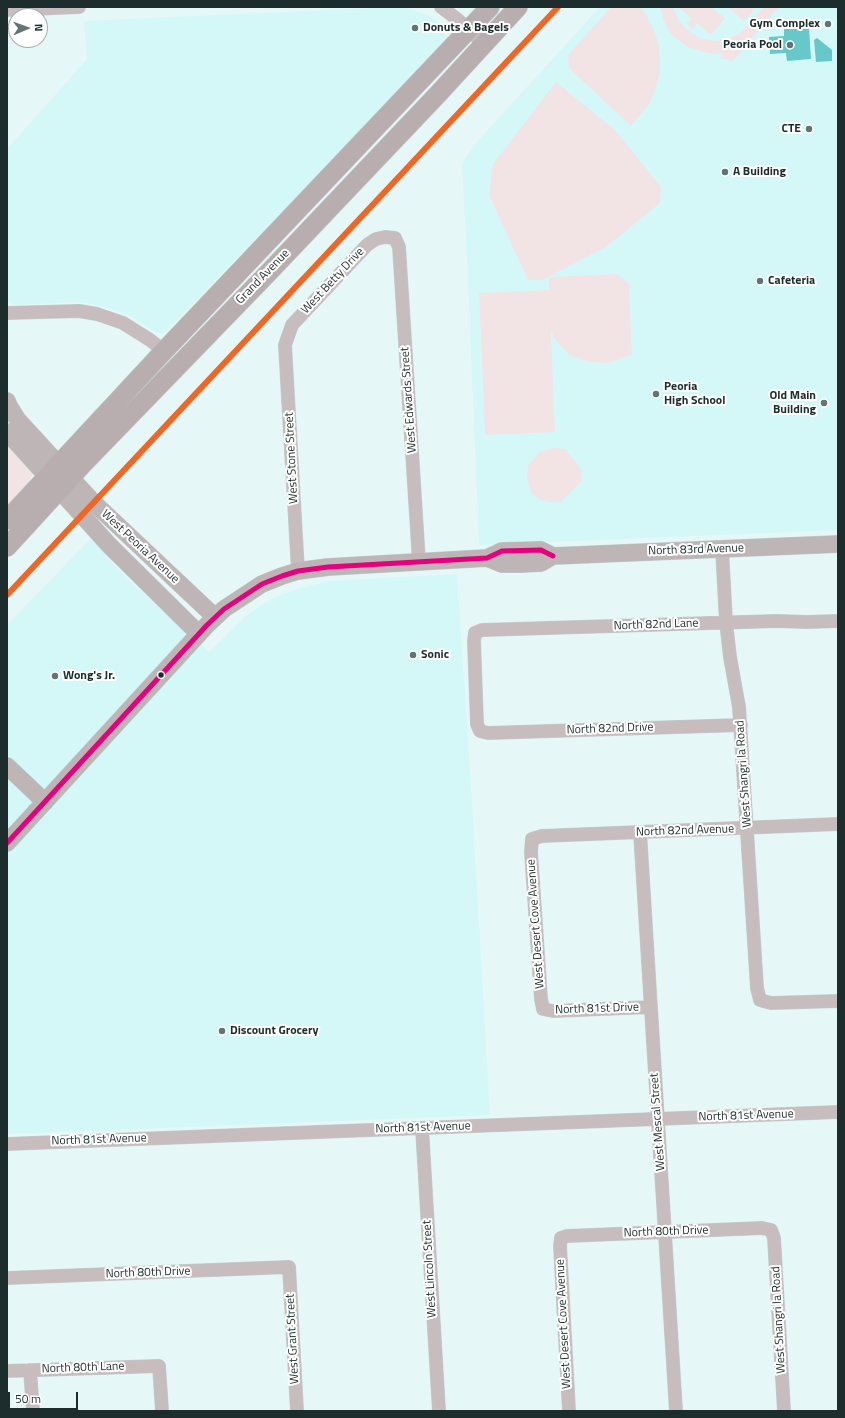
<!DOCTYPE html>
<html>
<head>
<meta charset="utf-8">
<style>
	body { margin:0 }
	#map { position:relative; width:845px; height:1418px; overflow:hidden; background:#e6f7f7; font-family:"Titillium Web",sans-serif }
	canvas { display:block }
	.frame { position:absolute; inset:0; border:8px solid #1d2d2d; pointer-events:none }
	.north { position:absolute; left:8px; top:8px; width:40px; height:40px; box-sizing:border-box; background:#fff; border:1px solid #a5abab; border-radius:50%; rotate:88deg; font-size:11px; font-weight:700; line-height:16px; text-align:center; color:#1d2d2d }
	.north::after { content:''; display:block; margin:auto; width:14px; height:18px; background:#637474; clip-path:polygon(50% 0,100% 100%,50% 72%,0 100%) }
	.scale { position:absolute; left:8px; top:1392px; width:70px; height:18px; box-sizing:border-box; border:2px solid #1d2d2d; border-top:0; padding-left:5px; font-size:12px; line-height:14px; white-space:nowrap; color:#1d2d2d; -webkit-text-stroke:3px #fff; paint-order:stroke }
</style>
</head>
<body>
<div id="map">
<canvas width="845" height="1418"></canvas>
<div class="frame"></div>
<div class="north">N</div>
<div class="scale">50 m</div>
</div>
<script>
const g = document.querySelector('canvas').getContext('2d');
g.lineJoin = 'round';
function fill(path, color) { g.fillStyle = color; g.fill(path, 'evenodd'); }
const poly = rows => new Path2D(rows.map(r => 'M' + r).join(''));
function strokePath(path, color, width, dash) { g.strokeStyle = color; g.lineWidth = width; g.lineCap = dash ? 'butt' : 'round'; g.setLineDash(dash || []); g.stroke(path); }
function drawText(font, color, halo, rows, align = 'center') {
  g.font = font + ' "Titillium Web",sans-serif'; g.lineWidth = 4; g.setLineDash([]); g.textBaseline = 'middle'; g.strokeStyle = halo; g.fillStyle = color; for (const [text, x, y, turn = 0] of rows) {
    g.save(); g.translate(x, y); g.rotate((+turn || 0) * Math.PI / 180); g.textAlign = isNaN(turn) ? turn : align; if (halo) g.strokeText(text, 0, 0); g.fillText(text, 0, 0); g.restore();
  }
}
const built = poly([
	[399,7,414,10,433,18,444,26,445,33,443,41,306,187,164,333,157,333,130,316,115,310,87,303,75,302,14,305,7,302,7,149,87,59,84,21],
	[600,7,838,7,838,530,479,545,467,259,462,164,474,145],
	[92,537,108,558,126,578,209,652,247,615,273,598,297,589,330,581,457,574,471,785,490,1115,7,1134,7,625]
]);
const green = poly([
	[611,7,641,7,646,14,652,26,659,44,660,73,657,84,650,103,631,126,569,68,568,55],
	[660,7,673,7,679,21,691,33,700,38,717,41,729,38,740,33,764,7,779,7,733,61,720,58,724,53,714,54,704,52,688,47,678,40,671,34,667,27,664,21],
	[678,7,711,7,725,18,711,35,697,23,693,29,687,24,692,18],
	[728,7,756,7,744,21],
	[556,82,615,130,661,187,660,203,606,247,542,280,528,280,489,195,493,164],
	[617,274,629,284,632,355,608,363,589,362,571,356,556,341,551,331,555,432,485,435,479,293,549,290,549,277],
	[7,440,33,473,29,483,7,507],
	[554,448,565,449,582,470,581,482,561,502,548,502,539,499,531,492,527,479,528,466,539,452]
]);
const water = poly([
	[809,28,811,59,787,61,786,53,770,54,769,37,784,36,784,29],
	[817,38,832,50,832,61,816,62,814,40]
]);
const minor = poly([
	[441,7,457,19,484,44],
	[7,10,79,7],
	[7,313,79,311,97,314,123,323,150,340,164,351],
	[722,549,726,622,730,657,739,707,757,988,760,1000,771,1003,838,1001],
	[298,571,285,345,292,325,367,245,376,239,385,237,395,238,399,247,419,562],
	[741,725,488,733,480,731,477,724,474,641,475,633,482,630,777,621,807,622,838,621],
	[640,832,676,1411],
	[651,1007,553,1011,543,1009,541,999,531,852,532,839,542,836,838,824],
	[422,1128,439,1411],
	[7,1144,838,1112],
	[7,1278,289,1267,297,1411],
	[30,1370,33,1411],
	[7,1371,159,1366,162,1411],
	[569,1411,560,1246,561,1238,567,1236,762,1228,771,1230,774,1238,784,1411]
]);
const major = poly([
	[7,401,9,406,17,419,94,503,215,617],
	[7,432,109,545,199,634],
	[487,558,502,564,520,564,541,563,553,556,838,544],
	[7,766,45,802],
	[7,843,207,625,224,609,262,584,282,576,298,571,328,567,487,558,502,551,541,550,553,556]
]);
const highway = poly([
	[7,520,164,351,490,7],
	[7,547,82,465,269,272,439,93,518,7]
]);
const bus1 = poly([
	[7,843,207,625,224,609,262,584,282,576,298,571,328,567,487,558,502,551,541,550,553,556]
]);
const rail1 = poly([
	[7,595,558,7]
]);
const markers = [
	[828,24,4,"#637474"],
	[415,28,4,"#637474"],
	[790,45,4,"#637474"],
	[809,129,4,"#637474"],
	[725,172,4,"#637474"],
	[760,281,4,"#637474"],
	[656,394,4,"#637474"],
	[824,403,4,"#637474"],
	[413,655,4,"#637474"],
	[161,675,3.5,"#1d2d2d"],
	[55,676,4,"#637474"],
	[222,1031,4,"#637474"]
];
const poiNames = [
	["Gym Complex",820,24,"right"],
	["Donuts & Bagels",423,28],
	["Peoria Pool",782,45,"right"],
	["CTE",801,129,"right"],
	["A Building",733,172],
	["Cafeteria",768,281],
	["Peoria",664,387],
	["High School",664,401],
	["Old Main",816,396,"right"],
	["Building",816,410,"right"],
	["Sonic",421,655],
	["Wong's Jr.",63,676],
	["Discount Grocery",230,1031]
];
const streetNames = [
	["Grand Avenue",263,277,-46],
	["West Betty Drive",333,281,-47],
	["West Edwards Street",409,400,-94],
	["West Stone Street",292,458,-93],
	["West Peoria Avenue",140,547,43],
	["North 83rd Avenue",696,550,-2],
	["North 82nd Lane",656,625,-2],
	["North 82nd Drive",610,729,-2],
	["West Shangri la Road",744,774,-94],
	["North 82nd Avenue",685,831,-2],
	["West Desert Cove Avenue",536,924,-94],
	["North 81st Drive",597,1009,-2],
	["North 81st Avenue",746,1116,-2],
	["West Mescal Street",658,1122,-94],
	["North 81st Avenue",423,1128,-2],
	["North 81st Avenue",99,1140,-2],
	["North 80th Drive",666,1232,-2],
	["West Lincoln Street",430,1269,-93],
	["North 80th Drive",148,1273,-2],
	["West Shangri la Road",779,1320,-93],
	["West Desert Cove Avenue",564,1324,-93],
	["West Grant Street",293,1339,-93],
	["North 80th Lane",83,1368,-2]
];
fill(built, '#d4f8f8');
fill(green, '#f2e4e5');
fill(water, '#66c8c9');
strokePath(minor, '#c3d1d1', 14);
strokePath(major, '#c3d1d1', 18);
strokePath(highway, '#c3d1d1', 20);
strokePath(minor, '#c7bdbe', 13);
strokePath(major, '#bdb5b6', 17);
strokePath(highway, '#b8aeb0', 19);
strokePath(bus1, '#e5007d', 5);
strokePath(rail1, '#f26522', 6);
for (const [x, y, r, color] of markers) { const dot = new Path2D(); dot.arc(x, y, r, 0, 2 * Math.PI); g.fillStyle = color; g.fill(dot); strokePath(dot, '#fff', 1.5); }
drawText('bold 12px', '#1d2d2d', '#fff', poiNames, 'left');
drawText('12px', '#1d2d2d', '#fff', streetNames);
</script>
</body>
</html>
